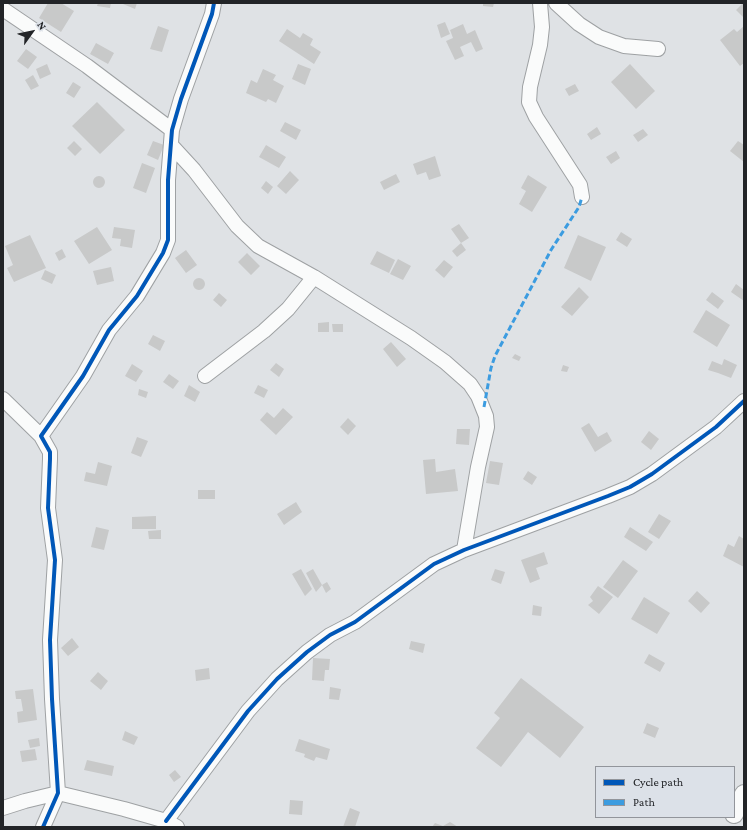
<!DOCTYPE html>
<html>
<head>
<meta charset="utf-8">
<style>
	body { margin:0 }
	#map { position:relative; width:747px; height:830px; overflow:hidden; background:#dfe2e5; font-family:"Crimson Pro",serif }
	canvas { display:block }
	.frame { position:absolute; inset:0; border:4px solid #222427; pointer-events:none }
	.legend { position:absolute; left:595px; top:766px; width:140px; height:52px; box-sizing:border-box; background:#dce1e8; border:1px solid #92959b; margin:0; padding:5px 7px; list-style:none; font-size:12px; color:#222427 }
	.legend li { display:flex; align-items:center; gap:8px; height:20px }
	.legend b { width:20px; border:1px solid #92959b }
	.north { position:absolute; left:12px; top:12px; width:40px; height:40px; -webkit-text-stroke:3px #dce1e8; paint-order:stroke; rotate:57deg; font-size:11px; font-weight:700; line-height:16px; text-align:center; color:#222427 }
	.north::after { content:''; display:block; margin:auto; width:14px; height:18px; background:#222427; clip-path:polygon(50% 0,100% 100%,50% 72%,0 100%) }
</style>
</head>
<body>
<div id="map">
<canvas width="747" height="830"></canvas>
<div class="frame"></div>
<ul class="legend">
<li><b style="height:5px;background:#0057b8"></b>Cycle path</li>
<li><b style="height:5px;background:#3c9ce0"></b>Path</li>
</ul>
<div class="north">N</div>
</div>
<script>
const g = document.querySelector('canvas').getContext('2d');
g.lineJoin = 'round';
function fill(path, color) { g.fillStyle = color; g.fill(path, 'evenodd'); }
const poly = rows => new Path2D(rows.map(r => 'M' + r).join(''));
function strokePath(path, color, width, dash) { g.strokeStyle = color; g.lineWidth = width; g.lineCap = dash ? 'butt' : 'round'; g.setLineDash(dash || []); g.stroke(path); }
const building = poly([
	[48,3,61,3,74,11,61,32,39,18],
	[98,3,111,3,110,8,97,6],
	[123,3,137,3,135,9,123,4],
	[483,3,494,3,493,7,483,6],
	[743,3,744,3,744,18,736,10],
	[445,22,450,34,441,38,437,25],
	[463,24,467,34,475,30,483,49,476,52,471,42,460,47,464,56,455,60,446,41,453,38,450,30],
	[158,26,169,30,162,52,150,49],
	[744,26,744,63,740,66,720,40,734,29,737,32],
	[287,29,300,38,303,33,313,39,310,45,321,52,314,64,279,41],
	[96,43,114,53,108,64,90,54],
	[26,49,37,57,28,69,17,61],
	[47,64,51,74,40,79,36,69],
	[298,64,311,69,305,85,292,79],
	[630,64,655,91,636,109,611,82],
	[263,69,276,75,273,80,284,86,276,103,268,99,266,102,246,93,251,80,257,83],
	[33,75,39,86,31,90,25,80],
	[73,82,81,87,74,98,66,93],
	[575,84,579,91,569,96,565,89],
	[97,102,125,130,100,154,72,126],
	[285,122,301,130,296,140,280,131],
	[597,127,601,134,591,140,587,134],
	[643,129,648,135,638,142,633,135],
	[74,141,82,149,75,156,67,148],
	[153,141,164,145,158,160,147,155],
	[738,141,744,145,744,162,730,151],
	[266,145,286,157,279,168,259,157],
	[616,151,620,158,611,164,606,157],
	[435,156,441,176,429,180,426,172,417,175,413,164],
	[142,163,155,168,146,193,133,188],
	[290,171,299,180,286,194,277,186],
	[396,174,400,182,384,190,380,182],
	[528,175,547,187,532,212,519,204,526,191,521,188],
	'93 182a6 6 0 1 1 12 0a6 6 0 1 1-12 0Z',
	[266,181,273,187,268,194,261,188],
	[459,224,469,238,461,243,451,229],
	[97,227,112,250,89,264,74,241],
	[114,227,135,230,132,248,120,246,121,239,112,238],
	[621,232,632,239,627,247,616,240],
	[30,235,46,268,14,282,7,268,13,265,5,246],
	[578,235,606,247,591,281,564,268],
	[461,243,466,250,457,257,452,251],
	[62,249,66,257,59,261,55,253],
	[186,250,197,265,186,273,175,258],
	[377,251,395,260,389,273,370,264],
	[247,253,260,266,251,275,238,262],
	[398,259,411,266,403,280,390,274],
	[444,260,453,267,444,278,435,270],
	[111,267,114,281,97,285,93,271],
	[45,270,56,275,52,284,41,279],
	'193 284a6 6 0 1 1 12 0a6 6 0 1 1-12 0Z',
	[736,284,744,290,744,301,731,292],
	[579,287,589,297,572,316,561,307],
	[712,292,724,301,718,309,706,300],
	[219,293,227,300,221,307,213,300],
	[706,310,730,325,717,347,693,332],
	[329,322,329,332,318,332,318,323],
	[332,324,343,324,343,332,333,332],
	[153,335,165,341,160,351,148,344],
	[391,342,406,359,397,367,383,349],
	[515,354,521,357,519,361,512,358],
	[724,359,737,365,731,378,718,373,708,370,712,361,722,365],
	[276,363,284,369,279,377,270,370],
	[132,364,143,371,136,382,125,376],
	[563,365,569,367,567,372,561,371],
	[169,374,179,381,173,389,163,382],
	[189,385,200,392,195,402,184,396],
	[258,385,268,390,264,398,254,393],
	[139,389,148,392,146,398,138,395],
	[283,408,293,417,276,435,260,420,267,412,274,418],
	[348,418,356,426,348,435,340,427],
	[589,423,598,437,607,432,612,441,595,452,581,428],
	[457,429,470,429,469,445,456,444],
	[649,431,659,439,651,450,641,442],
	[137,437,148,441,141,457,131,453],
	[435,459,436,472,455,469,458,491,426,494,423,460],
	[490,461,503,463,499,485,486,483],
	[98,462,112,466,107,486,84,481,86,472,95,474],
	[528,471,537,477,532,485,523,479],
	[198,490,215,490,215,499,198,499],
	[296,502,302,512,284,525,277,514],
	[659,514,671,521,659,539,648,532],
	[156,516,156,529,132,529,132,517],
	[96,527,109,530,104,550,91,547],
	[630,527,653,542,646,551,624,537],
	[161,530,161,539,149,539,148,531],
	[739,536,744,539,744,567,723,556,728,544,734,547],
	[544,552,548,564,536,568,540,579,530,583,521,560],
	[623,560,638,571,618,598,603,587],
	[301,569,312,589,305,596,292,574],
	[313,569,322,585,316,592,306,573],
	[495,569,505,572,501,584,491,580],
	[327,582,331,589,326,593,322,585],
	[598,586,613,597,599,614,588,605,593,601,590,597],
	[697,591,710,603,701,613,688,601],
	[644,597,670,613,657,634,631,619],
	[533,605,542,607,541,616,532,615],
	[72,638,79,647,68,656,61,648],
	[411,641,425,644,423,653,409,649],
	[649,654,665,663,660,672,644,663],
	[313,658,330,659,329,670,325,670,324,681,312,680],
	[209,668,210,679,196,681,195,670],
	[98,672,108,681,101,690,90,681],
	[521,678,584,727,560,758,528,732,501,767,476,748,500,718,494,713],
	[330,687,341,689,339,700,329,699],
	[33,689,37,720,18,723,17,712,23,711,21,699,16,699,15,691],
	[647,723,659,728,655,738,643,733],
	[125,731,138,737,134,745,122,740],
	[39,738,40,746,30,748,28,740],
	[299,739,330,749,327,760,316,757,314,761,304,757,305,754,295,751],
	[35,749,37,760,22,762,20,751],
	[87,760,114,766,112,776,84,770],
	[175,770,181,777,174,782,169,775],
	[290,800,303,801,302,815,289,814],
	[350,808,360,812,355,827,343,827],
	[450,822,458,827,432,827,435,823,443,826]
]);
const minor = poly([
	[540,3,542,27,540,45,530,87,529,102,536,117,580,185,582,197],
	[556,3,579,24,599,37,624,46,658,49],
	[3,9,87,66,172,130],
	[171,145,194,170,237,226,258,246,314,277,411,338,445,362,470,384,478,396,486,416,487,427,478,467,464,550],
	[205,376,264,331,288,309,314,277],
	[3,399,41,436],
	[3,808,25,801,58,793,124,809,166,821,177,827],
	[166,821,248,711,277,679,307,652,330,635,355,622,434,564,464,550,608,496,630,487,652,474,716,427,744,401],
	[43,827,58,793,52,699,50,640,55,560,48,508,50,459,50,452,41,436,83,376,109,330,137,296,163,253,168,240,168,180,172,130,181,99,212,14,214,3]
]);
const tertiary = poly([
	[734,814,744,794]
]);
const quiet = poly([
	[484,407,491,368,495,356,551,250,579,207,582,197]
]);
const cycleway = poly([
	[166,821,248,711,277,679,307,652,330,635,355,622,434,564,464,550,608,496,630,487,652,474,716,427,744,401],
	[43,827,58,793,52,699,50,640,55,560,48,508,50,459,50,452,41,436,83,376,109,330,137,296,163,253,168,240,168,180,172,130,181,99,212,14,214,3]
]);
fill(building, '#c8c9c9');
strokePath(minor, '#9ea1a3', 16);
strokePath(tertiary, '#9ea1a3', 20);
strokePath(minor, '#fafbfb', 14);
strokePath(tertiary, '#fafbfb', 18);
strokePath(quiet, '#3c9ce0', 3, [6, 3]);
strokePath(cycleway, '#0057b8', 4);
</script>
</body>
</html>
